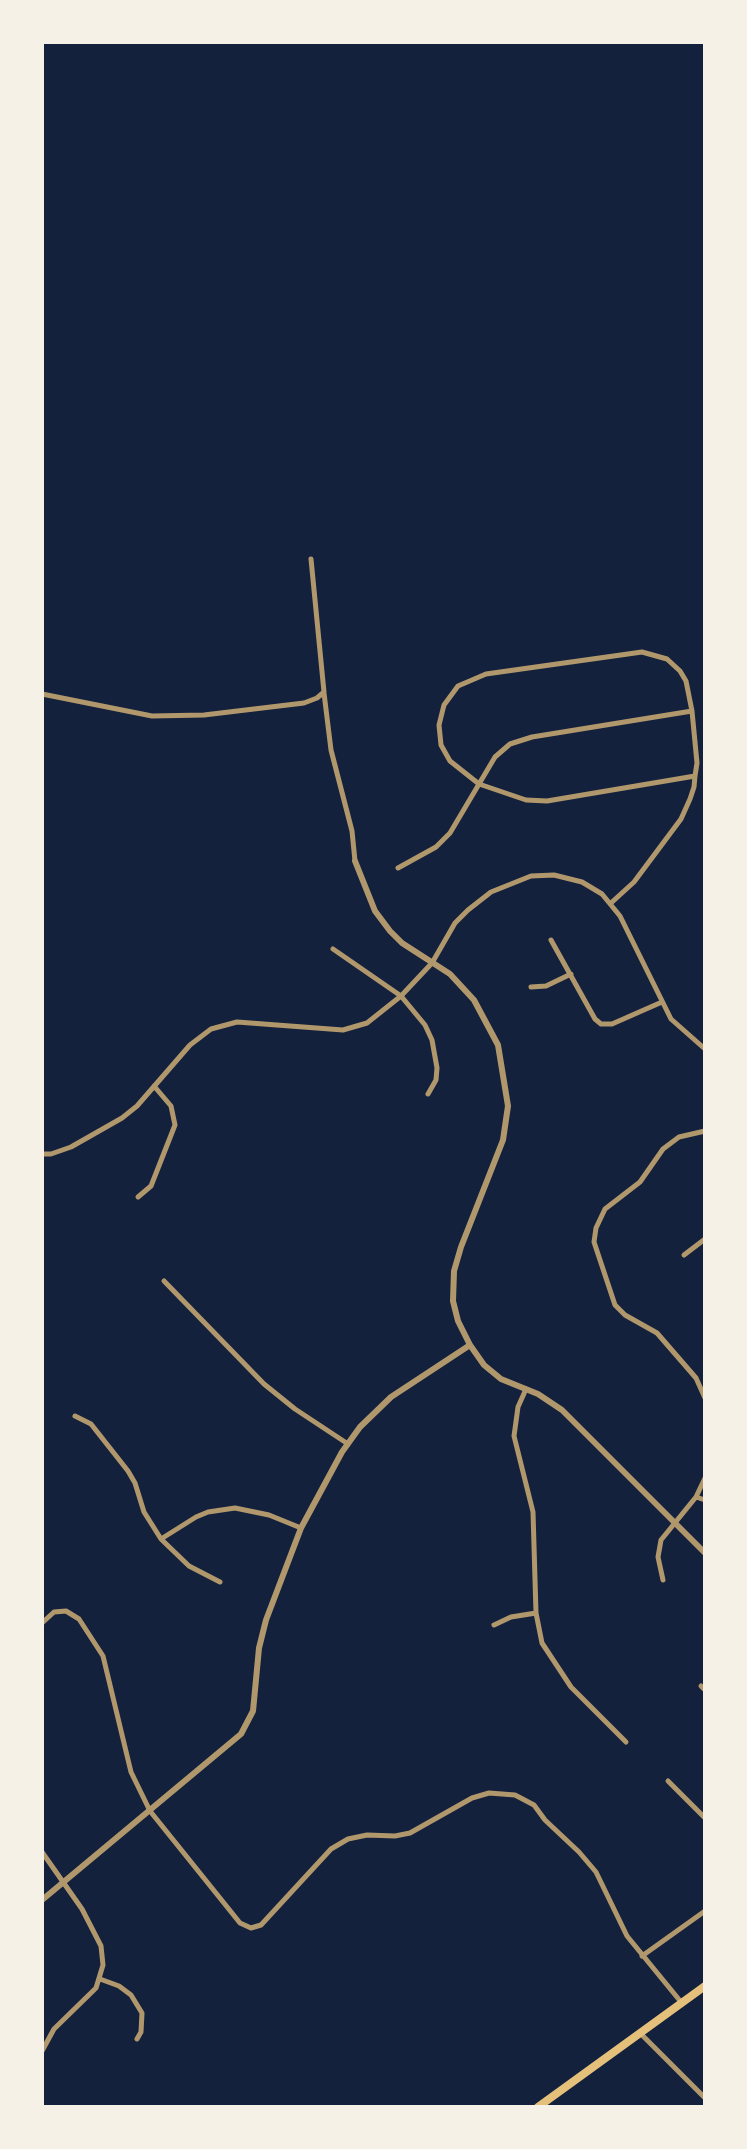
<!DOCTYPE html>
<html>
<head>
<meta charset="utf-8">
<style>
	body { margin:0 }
	#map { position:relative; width:747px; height:2149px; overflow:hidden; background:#14213d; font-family:"Noto Sans",sans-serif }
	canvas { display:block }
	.frame { position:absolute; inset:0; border:44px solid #f6f1e7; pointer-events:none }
</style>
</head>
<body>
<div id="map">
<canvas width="747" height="2149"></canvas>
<div class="frame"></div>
</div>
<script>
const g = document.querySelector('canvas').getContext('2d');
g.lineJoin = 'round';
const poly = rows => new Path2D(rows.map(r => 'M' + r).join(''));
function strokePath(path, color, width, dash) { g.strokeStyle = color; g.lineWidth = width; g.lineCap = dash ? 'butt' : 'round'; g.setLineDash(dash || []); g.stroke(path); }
const minor = poly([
	[324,693,331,750,352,831,355,861],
	[42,694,152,716,204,715,304,703,317,698,324,692,311,559],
	[398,868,436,847,450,833,495,757,510,744,532,737,692,711],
	[611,903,634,882,681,819,690,799,694,787,695,776,697,763,692,711,686,681,680,671,667,659,642,652,486,674,458,686,444,705,439,725,441,745,450,761,479,784,526,800,547,801,695,776],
	[551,940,595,1019,601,1024,612,1024,662,1002],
	[333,949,401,996,425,1025,432,1040,437,1068,436,1080,428,1094],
	[531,987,546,986,571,974],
	[705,1131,679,1137,663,1149,640,1182,605,1209,596,1228,594,1242,615,1305,625,1315,657,1333,696,1378,705,1398],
	[42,1154,51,1154,71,1147,122,1118,137,1106,190,1045,211,1029,237,1022,343,1030,367,1023,401,996,432,963,455,923,468,910,491,892,531,876,554,875,582,882,602,894,620,916,671,1019,705,1049],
	[138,1197,151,1186,175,1125,171,1106,154,1086],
	[684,1255,705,1239],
	[164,1281,264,1384,295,1409,348,1444],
	[526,1389,518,1407,514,1436,533,1512,536,1613,542,1643,571,1687,626,1742],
	[75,1416,91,1424,128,1471,135,1483,144,1512,161,1539,189,1566,220,1582],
	[696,1497,705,1500],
	[161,1539,196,1517,208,1512,235,1508,269,1515,301,1528],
	[663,1580,658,1557,661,1540,696,1497,705,1478],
	[42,1623,54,1612,66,1611,79,1619,103,1656,131,1772,150,1811,240,1923,251,1928,261,1925,331,1849,348,1839,367,1835,395,1836,410,1833,472,1798,489,1793,515,1795,534,1805,545,1820,579,1852,596,1872,627,1936,681,2002],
	[494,1625,511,1617,536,1613],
	[701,1686,705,1690],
	[668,1781,705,1818],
	[42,1852,82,1909,101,1946,103,1965,96,1988,54,2029,42,2051],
	[642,1956,705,1911],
	[100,1979,119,1986,131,1995,142,2013,141,2032,137,2039],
	[641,2034,705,2098]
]);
const tertiary = poly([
	[355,861,375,911,390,931,402,943,450,974,474,1000,498,1045,508,1106,503,1140,461,1247,454,1271,453,1301,458,1321,470,1345,484,1365,501,1379,538,1394,562,1410,705,1553],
	[42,1900,241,1734,253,1711,259,1648,266,1620,301,1528,342,1452,360,1427,391,1397,470,1345]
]);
const primary = poly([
	[538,2107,705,1986]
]);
strokePath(minor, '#b1986c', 5);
strokePath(tertiary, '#b1986c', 6);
strokePath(primary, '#e5c07b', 8);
</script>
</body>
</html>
